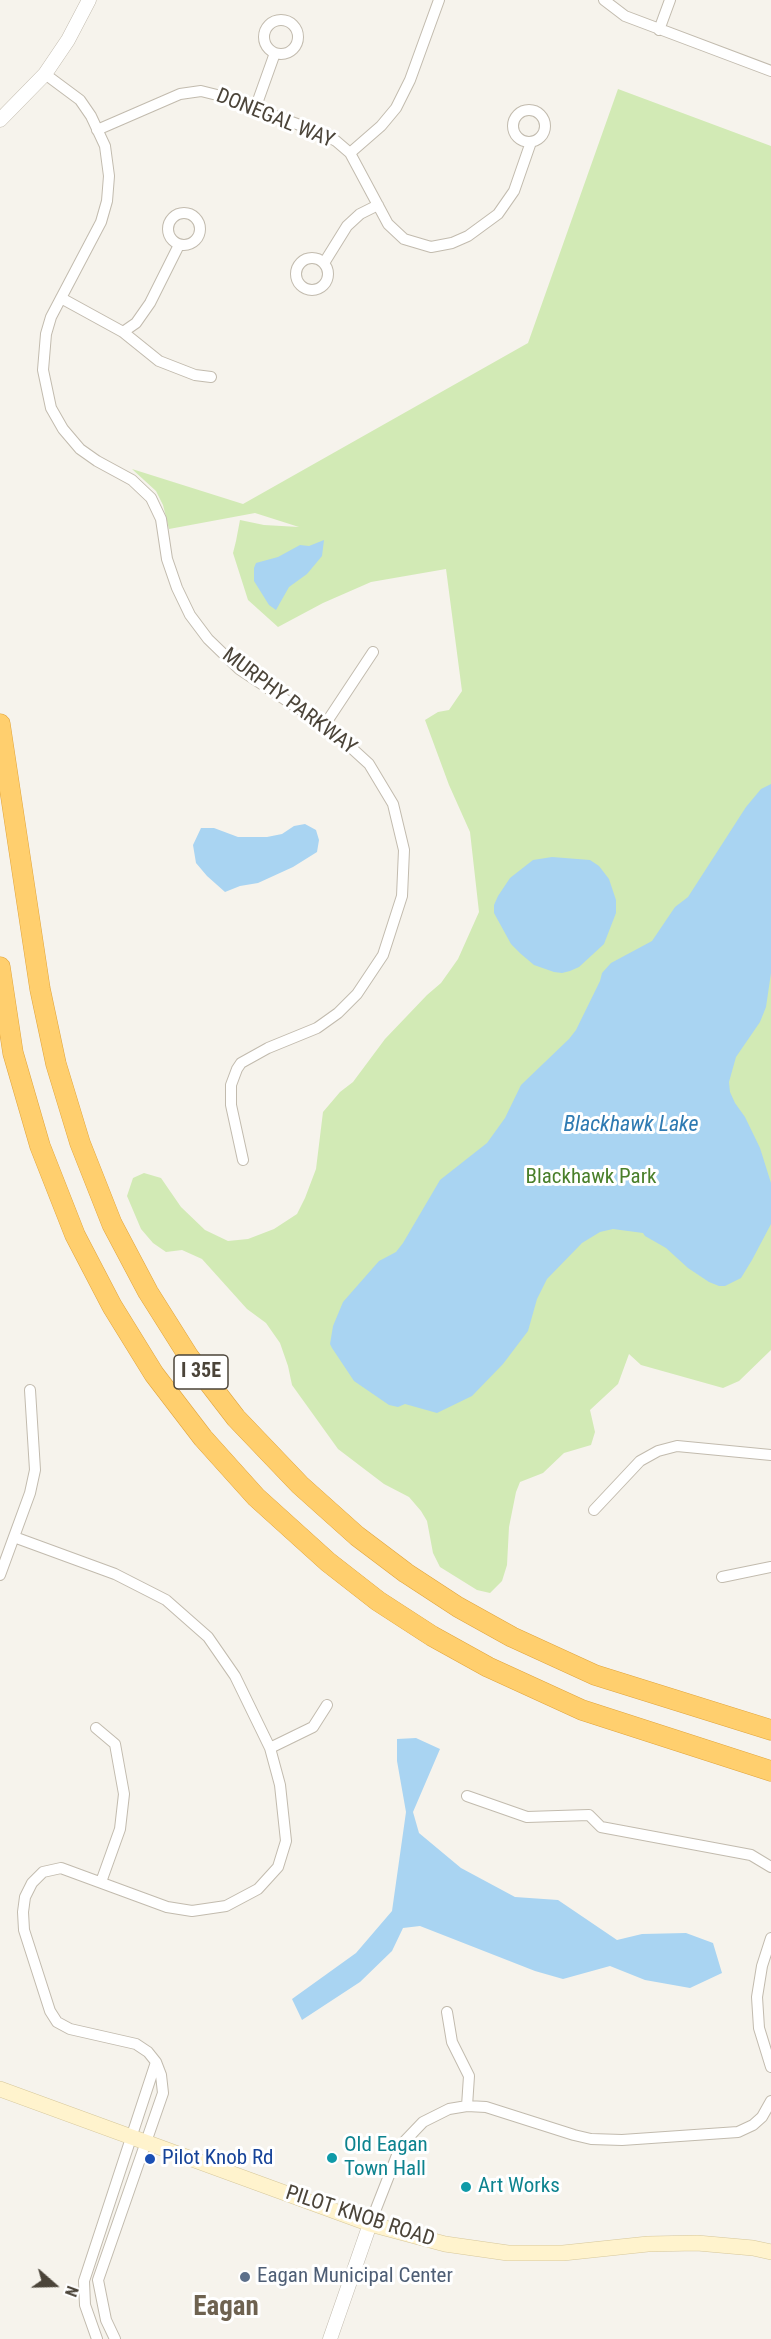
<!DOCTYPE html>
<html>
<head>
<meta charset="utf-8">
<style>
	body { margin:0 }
	#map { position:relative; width:771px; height:2339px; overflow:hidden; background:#f6f3ec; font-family:"Roboto Condensed",sans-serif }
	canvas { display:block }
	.north { position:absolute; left:24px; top:2255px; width:60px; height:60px; -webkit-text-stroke:4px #fff; paint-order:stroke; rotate:110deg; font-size:16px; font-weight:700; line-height:24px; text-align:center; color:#4b4439 }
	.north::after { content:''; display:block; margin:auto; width:21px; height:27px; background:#4b4439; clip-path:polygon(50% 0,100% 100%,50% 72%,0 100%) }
</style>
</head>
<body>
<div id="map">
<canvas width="771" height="2339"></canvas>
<div class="north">N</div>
</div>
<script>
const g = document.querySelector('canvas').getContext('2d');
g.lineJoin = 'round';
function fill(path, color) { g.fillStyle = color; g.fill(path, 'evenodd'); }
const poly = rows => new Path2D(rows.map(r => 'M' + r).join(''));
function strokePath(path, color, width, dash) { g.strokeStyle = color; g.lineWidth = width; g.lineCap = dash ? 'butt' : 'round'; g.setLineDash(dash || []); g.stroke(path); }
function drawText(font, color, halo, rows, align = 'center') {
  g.font = font + ' "Roboto Condensed",sans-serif'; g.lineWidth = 6; g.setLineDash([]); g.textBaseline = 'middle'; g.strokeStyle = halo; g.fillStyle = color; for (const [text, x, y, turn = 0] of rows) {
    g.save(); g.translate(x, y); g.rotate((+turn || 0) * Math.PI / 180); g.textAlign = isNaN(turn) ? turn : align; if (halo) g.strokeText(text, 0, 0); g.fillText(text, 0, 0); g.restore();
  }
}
const green = poly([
	[618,89,771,146,771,1350,739,1381,723,1388,641,1365,629,1354,618,1384,590,1410,595,1432,591,1445,564,1453,543,1473,520,1482,516,1492,509,1527,507,1565,502,1581,490,1593,477,1590,440,1567,433,1553,427,1521,421,1511,409,1497,384,1484,338,1449,292,1385,288,1366,280,1343,266,1323,247,1309,202,1259,182,1250,166,1252,153,1243,141,1229,127,1196,133,1178,144,1173,161,1178,181,1207,205,1230,228,1241,248,1239,274,1229,297,1214,305,1198,316,1169,323,1112,340,1092,353,1082,385,1039,427,995,441,983,458,959,479,912,470,832,449,785,425,720,438,712,449,710,462,691,446,569,371,582,323,603,278,627,248,600,233,553,236,541,240,520,264,525,299,527,255,513,169,529,163,505,156,491,132,469,243,504,528,343]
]);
const water = poly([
	[324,540,322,556,307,574,289,587,276,610,269,605,254,581,254,568,256,563,278,557,300,545,309,546],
	[771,784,771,973,766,1007,760,1022,736,1057,729,1082,730,1092,735,1103,745,1117,760,1148,771,1183,771,1224,752,1260,741,1278,725,1286,719,1286,709,1282,688,1268,666,1248,645,1236,643,1233,613,1229,600,1232,582,1243,547,1279,537,1299,528,1331,503,1364,472,1396,437,1413,405,1404,398,1407,389,1405,354,1381,332,1348,330,1344,333,1326,343,1302,379,1261,396,1252,403,1243,440,1180,487,1143,505,1118,521,1085,569,1039,576,1030,600,981,602,973,611,963,652,941,675,907,688,897,746,807,761,789],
	[305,824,316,830,319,840,317,852,293,867,258,883,240,886,225,892,207,876,196,863,193,845,201,828,214,828,238,837,267,837,282,834,294,826],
	[552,857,590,860,599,866,609,879,616,900,616,913,604,944,579,967,570,971,562,973,554,972,534,965,521,954,511,944,494,913,494,905,498,896,510,878,533,860],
	[416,1738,440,1749,413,1812,419,1833,461,1868,515,1897,558,1900,617,1940,642,1934,686,1933,713,1943,722,1973,690,1988,645,1980,610,1966,563,1979,535,1971,420,1926,403,1928,392,1951,360,1982,302,2020,292,1999,356,1953,392,1911,406,1812,397,1761,397,1739]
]);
const minor = poly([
	[604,0,625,16,771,71],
	'264 37a17 17 0 1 1 34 0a17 17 0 1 1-34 0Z',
	[659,30,670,0],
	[45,74,80,100,91,116,105,146,109,176,107,201,101,222,51,317,46,334,43,370,51,408,63,429,80,449,97,461,132,480,151,498,161,519,167,559,177,588,190,615,208,639,239,669,334,732,369,764,393,804,404,850,402,896,383,955,357,994,338,1013,317,1028,268,1048,241,1063,237,1069,231,1085,231,1105,243,1160],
	[255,109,275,53],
	'513 126a16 16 0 1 1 32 0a16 16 0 1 1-32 0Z',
	[97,130,180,94,201,91,217,95,319,132,336,141,350,153,388,224,404,239,431,247,452,243,468,236,498,214,514,191,531,142],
	[350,153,381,126,396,108,410,80,439,0],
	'168 229a16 16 0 1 1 32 0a16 16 0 1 1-32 0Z',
	'296 274a16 16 0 1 1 32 0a16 16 0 1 1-32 0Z',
	[324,263,347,226,360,214,378,205],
	[61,298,123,332,159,361,195,375,211,377],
	[123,332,136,323,150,303,179,245],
	[324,726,373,652],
	[594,1510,640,1461,658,1451,677,1446,771,1455],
	[14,1537,115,1574,166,1600,208,1637,235,1676,270,1748,280,1785,286,1841,278,1867,258,1889,226,1906,192,1911,167,1907,61,1868,43,1872,32,1883,25,1897,23,1912,24,1930,50,2011,57,2022,70,2029,136,2044,148,2052,156,2062,161,2075,163,2093,98,2280,106,2320,115,2339],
	[0,1575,30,1493,35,1470,30,1390],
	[722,1577,771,1567],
	[96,1728,115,1744,124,1794,120,1829,101,1882],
	[270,1748,313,1727,327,1705],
	[467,1796,527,1817,589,1815,601,1827,751,1855,771,1867],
	[771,1938,762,1966,757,1997,759,2028,771,2067],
	[447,2012,452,2042,469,2076,467,2106],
	[370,2224,401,2145,423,2122,449,2109,467,2106,486,2107,574,2135,591,2139,622,2140,738,2132,753,2125,762,2117,771,2101],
	[97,2339,85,2305,84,2281,156,2062]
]);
const tertiary = poly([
	[0,120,45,74,68,40,89,0],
	[330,2339,370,2224]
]);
const secondary = poly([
	[0,2089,370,2224,445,2244,508,2253,563,2253,648,2244,697,2243,753,2248,771,2252]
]);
const motorway = poly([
	[0,724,40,989,56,1064,80,1143,112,1224,148,1292,189,1357,236,1418,300,1485,357,1536,406,1573,458,1607,512,1637,595,1675,771,1730],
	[0,967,13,1053,40,1146,75,1235,112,1306,154,1374,203,1438,256,1497,328,1562,378,1601,432,1636,488,1667,582,1710,771,1771]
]);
const markers = [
	[332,2158,6,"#0f9aa8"],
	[150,2159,6,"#1a4fb4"],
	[466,2187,6,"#0f9aa8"],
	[245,2277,6,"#5c6f8a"]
];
const shields = [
	[201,1372,54]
];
const shieldNames = [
	["I 35E",201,1372]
];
const streetNames = [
	["DONEGAL WAY",275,119,22],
	["MURPHY PARKWAY",289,702,37],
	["PILOT KNOB ROAD",360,2217,18]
];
const parkNames = [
	["Blackhawk Park",591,1178]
];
const cultureNames = [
	["Old Eagan",344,2146],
	["Town Hall",344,2170],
	["Art Works",478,2187]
];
const transitNames = [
	["Pilot Knob Rd",162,2159]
];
const serviceNames = [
	["Eagan Municipal Center",257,2277]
];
const waterNames = [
	["Blackhawk Lake",631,1125]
];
const districtNames = [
	["Eagan",226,2308]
];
fill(green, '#d2eab5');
fill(water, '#a9d4f2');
strokePath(minor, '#c2bbae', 12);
strokePath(tertiary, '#c2bbae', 15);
strokePath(secondary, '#d6c79b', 16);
strokePath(motorway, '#e0a43c', 21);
strokePath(minor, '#fff', 10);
strokePath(tertiary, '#fff', 14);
strokePath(secondary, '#fff3cd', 15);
strokePath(motorway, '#ffcf6e', 20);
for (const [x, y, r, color] of markers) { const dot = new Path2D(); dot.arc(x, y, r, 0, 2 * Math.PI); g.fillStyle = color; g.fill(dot); strokePath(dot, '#fff', 2); }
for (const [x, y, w] of shields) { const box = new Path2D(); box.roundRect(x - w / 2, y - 17, w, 34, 4.5); g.fillStyle = '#fff'; g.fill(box); strokePath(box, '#4b4439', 1.5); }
drawText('bold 20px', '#4b4439', null, shieldNames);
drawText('21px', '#4b4439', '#fff', streetNames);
drawText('21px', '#4a7f2a', '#fff', parkNames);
drawText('21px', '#0d838f', '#fff', cultureNames, 'left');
drawText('21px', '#164399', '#fff', transitNames, 'left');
drawText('21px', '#4e5e75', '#fff', serviceNames, 'left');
drawText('italic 22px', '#2e7ab2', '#fff', waterNames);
drawText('bold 27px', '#6e6250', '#fff', districtNames);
</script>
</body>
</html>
